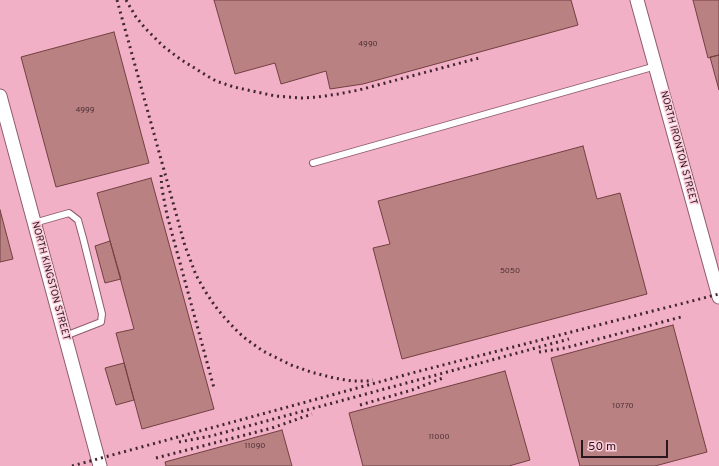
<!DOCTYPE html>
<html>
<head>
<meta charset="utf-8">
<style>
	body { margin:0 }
	#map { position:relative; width:719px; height:466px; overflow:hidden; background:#f7bdcf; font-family:Overpass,sans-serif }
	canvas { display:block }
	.scale { position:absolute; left:581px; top:440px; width:87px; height:18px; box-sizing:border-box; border:2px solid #2b161d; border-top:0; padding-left:5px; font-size:12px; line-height:14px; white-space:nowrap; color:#2b161d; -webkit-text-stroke:3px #fdcedc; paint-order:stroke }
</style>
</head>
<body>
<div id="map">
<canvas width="719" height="466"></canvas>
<div class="scale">50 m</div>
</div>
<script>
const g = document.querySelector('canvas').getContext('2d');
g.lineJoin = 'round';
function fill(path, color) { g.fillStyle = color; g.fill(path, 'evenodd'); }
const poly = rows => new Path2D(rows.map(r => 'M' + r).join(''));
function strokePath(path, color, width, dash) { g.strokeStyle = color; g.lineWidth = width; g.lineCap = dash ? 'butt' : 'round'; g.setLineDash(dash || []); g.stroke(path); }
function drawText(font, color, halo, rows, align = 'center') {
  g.font = font + ' Overpass,sans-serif'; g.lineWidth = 3; g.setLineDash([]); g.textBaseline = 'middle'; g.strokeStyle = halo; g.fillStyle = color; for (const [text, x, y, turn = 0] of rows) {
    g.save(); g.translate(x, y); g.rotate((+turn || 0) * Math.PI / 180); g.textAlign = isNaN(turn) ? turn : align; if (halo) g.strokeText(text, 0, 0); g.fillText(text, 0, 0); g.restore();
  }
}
const built = poly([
	[0,0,719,0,719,466,0,466]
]);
const building = poly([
	[214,0,571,0,578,25,363,84,330,89,326,71,281,84,275,63,235,74,214,0],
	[693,0,719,0,719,55,708,58,693,0],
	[114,32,149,163,56,187,21,57,114,32],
	[719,55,719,90,710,57,719,55],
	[583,146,597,199,620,193,647,294,402,359,373,248,390,244,378,201,583,146],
	[151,178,214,409,142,429,116,333,134,329,97,193,151,178],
	[0,210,13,259,0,262,0,210],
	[110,241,121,279,105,283,95,246,110,241],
	[673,325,707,452,655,466,580,466,551,358,673,325],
	[124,363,134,400,116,405,105,368,124,363],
	[505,371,530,460,509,466,363,466,349,413,505,371],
	[282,430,292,466,166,466,165,462,282,430]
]);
const service = poly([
	[313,163,656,66],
	[34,223,69,213,78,220,83,238,102,314,101,322,65,336]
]);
const minor = poly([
	[637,0,719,297],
	[0,96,100,466]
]);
const rail = poly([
	[117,0,185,246,196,275,205,291,215,306,224,317,238,332,246,339,263,351,291,365,311,372,334,378,352,381,367,381,373,380],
	[126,0,136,17,145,28,163,46,180,59,209,77,216,81,234,87,275,96,301,98,318,97,338,94,359,90,479,58],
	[161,175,162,189,167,215,214,388],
	[539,352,565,348,681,317],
	[360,405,412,390,443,378],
	[179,442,211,436,569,339],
	[156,458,272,428,312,414],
	[72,466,412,373,719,294]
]);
const numberNames = [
	["4990",368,44],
	["4999",85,110],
	["5050",510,271],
	["10770",623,406],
	["11000",439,437],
	["11090",255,446]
];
const streetNames = [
	["NORTH IRONTON STREET",678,148,75],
	["NORTH KINGSTON STREET",50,281,75]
];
fill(built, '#f1b0c5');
fill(building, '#ba8182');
strokePath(building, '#734042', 1);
strokePath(service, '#8f5c6d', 8);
strokePath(minor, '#8f5c6d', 15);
strokePath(service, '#fff', 6);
strokePath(minor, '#fff', 13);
strokePath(rail, '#40272f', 3, [2, 4]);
drawText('8px', '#4f3136', null, numberNames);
drawText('10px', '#2b161d', '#fdcedc', streetNames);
</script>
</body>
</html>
